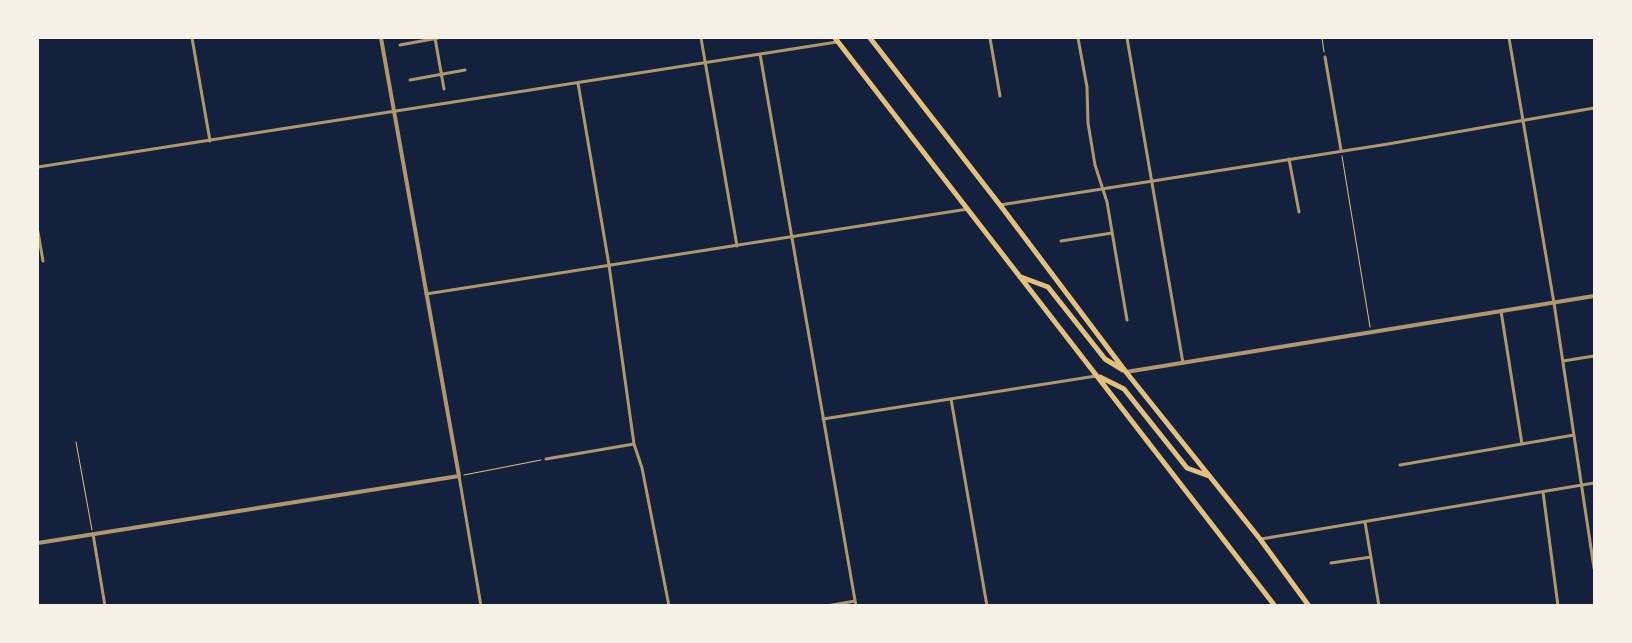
<!DOCTYPE html>
<html>
<head>
<meta charset="utf-8">
<style>
	body { margin:0 }
	#map { position:relative; width:1632px; height:643px; overflow:hidden; background:#14213d; font-family:Montserrat,sans-serif }
	canvas { display:block }
	.frame { position:absolute; inset:0; border:39px solid #f6f1e7; pointer-events:none }
</style>
</head>
<body>
<div id="map">
<canvas width="1632" height="643"></canvas>
<div class="frame"></div>
</div>
<script>
const g = document.querySelector('canvas').getContext('2d');
g.lineJoin = 'round';
const poly = rows => new Path2D(rows.map(r => 'M' + r).join(''));
function strokePath(path, color, width, dash) { g.strokeStyle = color; g.lineWidth = width; g.lineCap = dash ? 'butt' : 'round'; g.setLineDash(dash || []); g.stroke(path); }
const path = poly([
	[1322,38,1324,52],
	[1342,156,1370,327],
	[76,442,92,530],
	[464,475,541,460]
]);
const minor = poly([
	[192,38,210,141],
	[435,38,444,89],
	[701,38,737,246],
	[990,38,1000,96],
	[1078,38,1087,87,1088,123,1095,165,1107,202,1127,320],
	[1127,38,1183,363],
	[1509,38,1554,303,1594,568],
	[400,45,438,38],
	[760,54,856,606],
	[1325,57,1341,150],
	[410,80,465,70],
	[578,83,609,265,634,444,642,468,669,606],
	[1289,159,1299,212],
	[38,167,837,42],
	[1000,205,1388,144,1594,108],
	[38,232,43,261],
	[1061,241,1112,233],
	[426,294,968,209],
	[1501,311,1522,444],
	[1563,361,1594,356],
	[951,399,987,606],
	[823,419,1096,376],
	[546,459,634,444],
	[1400,465,1574,435],
	[459,476,481,606],
	[1543,492,1558,606],
	[1365,522,1379,606],
	[93,534,105,606],
	[1261,539,1594,483],
	[1331,563,1371,557],
	[827,606,855,601]
]);
const tertiary = poly([
	[1126,372,1594,296],
	[38,543,459,476,381,38]
]);
const trunk = poly([
	[835,38,1275,606],
	[870,38,1000,205,1126,372,1260,539,1309,606],
	[1021,277,1048,287,1105,359,1123,370],
	[1100,377,1124,389,1187,468,1209,476]
]);
strokePath(path, '#e5c07b', 1);
strokePath(minor, '#b1986c', 3);
strokePath(tertiary, '#b1986c', 4);
strokePath(trunk, '#e5c07b', 5);
</script>
</body>
</html>
